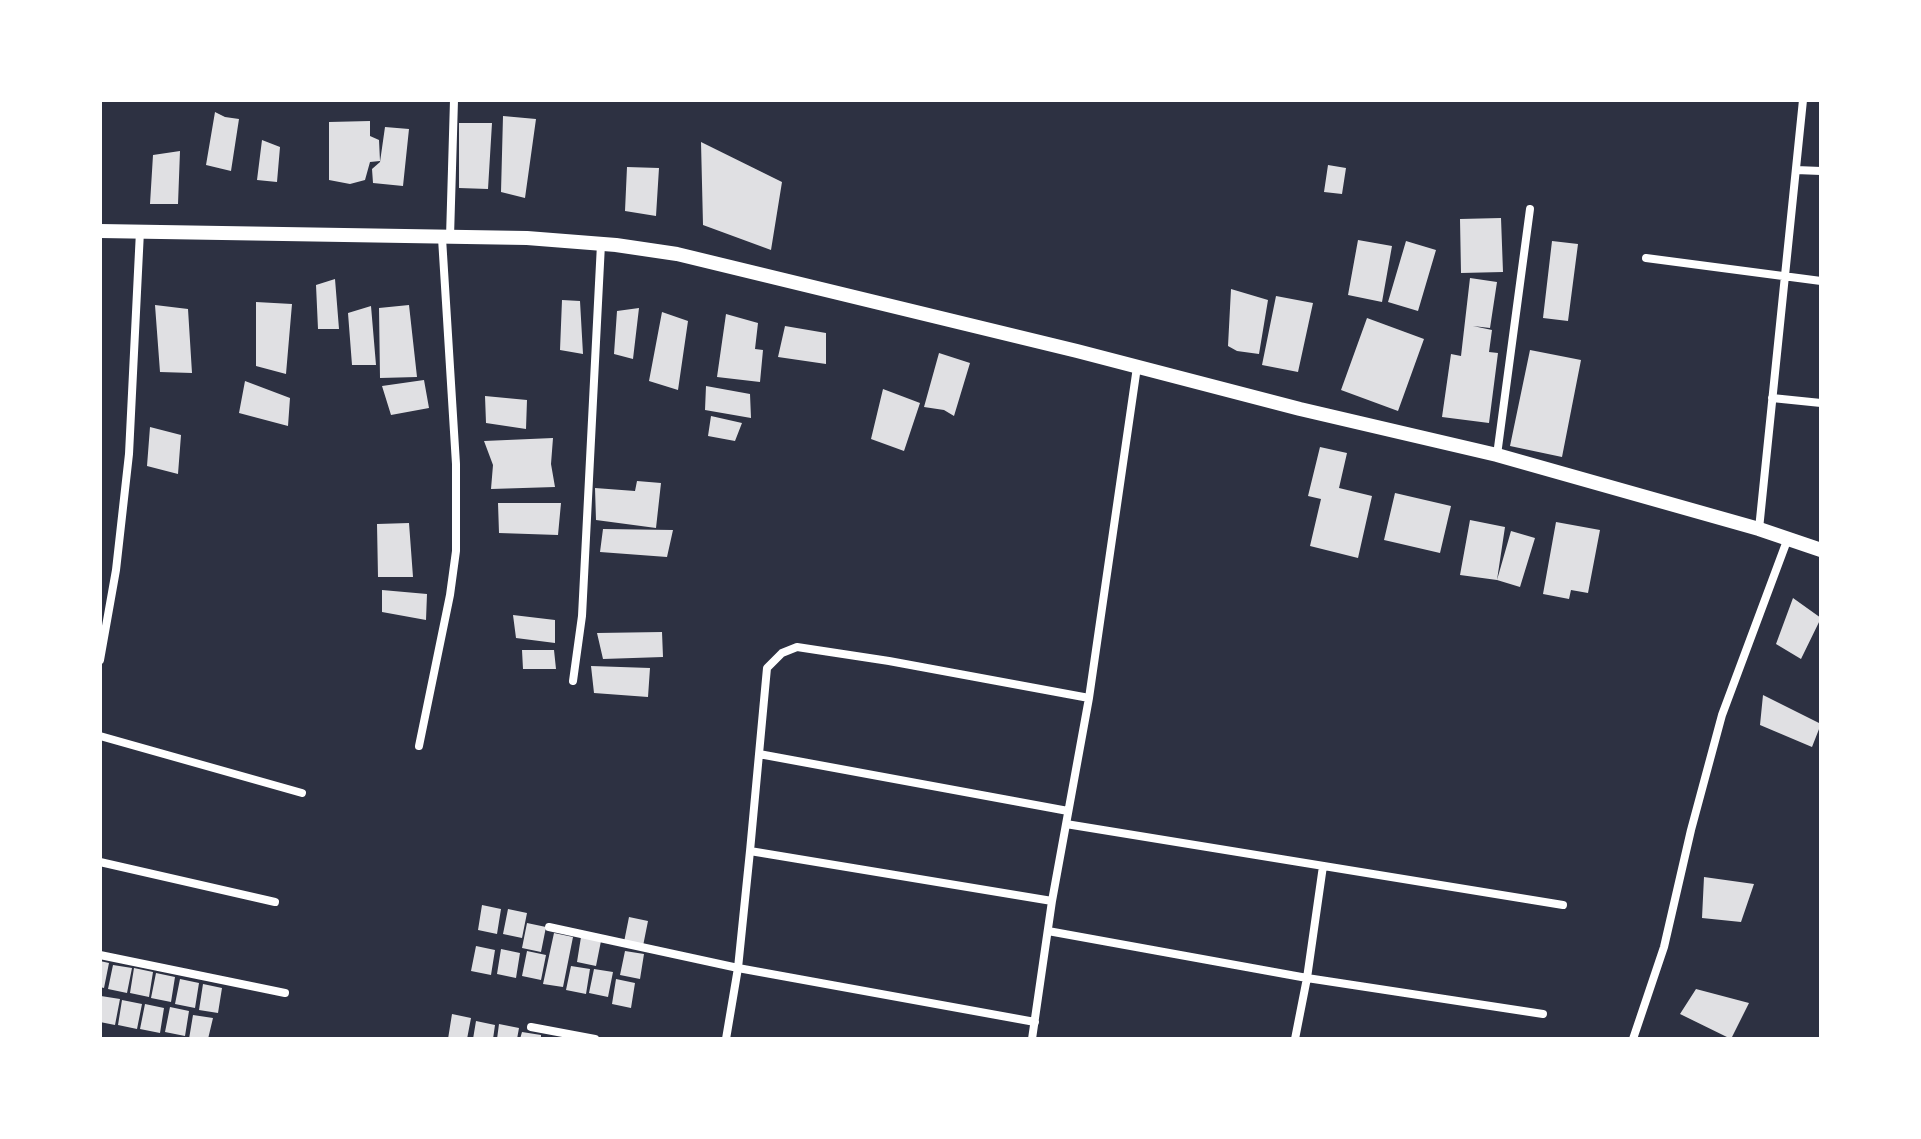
<!DOCTYPE html>
<html>
<head>
<meta charset="utf-8">
<style>
	body { margin:0 }
	#map { position:relative; width:1921px; height:1139px; overflow:hidden; background:#2d3142; font-family:Overpass,sans-serif }
	canvas { display:block }
	.frame { position:absolute; inset:0; border:102px solid #fff; pointer-events:none }
</style>
</head>
<body>
<div id="map">
<canvas width="1921" height="1139"></canvas>
<div class="frame"></div>
</div>
<script>
const g = document.querySelector('canvas').getContext('2d');
g.lineJoin = 'round';
function fill(path, color) { g.fillStyle = color; g.fill(path, 'evenodd'); }
const poly = rows => new Path2D(rows.map(r => 'M' + r).join(''));
function strokePath(path, color, width, dash) { g.strokeStyle = color; g.lineWidth = width; g.lineCap = dash ? 'butt' : 'round'; g.setLineDash(dash || []); g.stroke(path); }
const building = poly([
	[215,112,225,117,239,119,231,171,206,165],
	[503,116,536,119,525,198,501,192],
	[370,121,370,136,379,140,380,161,370,162,365,180,350,184,329,180,329,122],
	[459,123,492,123,488,189,459,188],
	[385,127,409,129,403,186,373,183,372,169,380,162],
	[262,140,280,147,277,182,257,180],
	[701,142,782,182,771,250,703,225],
	[180,151,178,204,150,204,153,155],
	[1328,165,1346,168,1342,194,1324,192],
	[627,167,659,168,656,216,625,211],
	[1501,218,1503,272,1461,273,1460,219],
	[1358,240,1392,246,1382,302,1348,295],
	[1406,241,1436,250,1418,311,1388,302],
	[1552,241,1578,244,1568,321,1543,318],
	[1470,278,1497,282,1490,328,1473,326,1492,330,1489,352,1498,353,1489,423,1442,417,1451,354,1461,356],
	[335,279,339,329,318,329,316,285],
	[1231,289,1268,300,1259,354,1237,351,1228,346],
	[1276,296,1313,303,1298,372,1262,365],
	[562,300,580,301,583,354,560,350],
	[256,302,292,304,286,374,256,366],
	[155,305,188,309,192,373,160,372],
	[409,305,417,377,380,378,379,308],
	[371,306,376,365,352,365,348,313],
	[639,308,633,359,614,354,617,311],
	[662,312,688,321,678,390,649,381],
	[726,314,758,323,755,349,763,350,760,382,717,377],
	[1367,318,1424,339,1398,411,1341,390],
	[785,326,826,333,826,364,778,357],
	[1530,350,1581,360,1562,457,1510,446],
	[939,353,970,363,954,416,944,410,924,407],
	[424,380,429,408,391,415,382,386],
	[245,381,290,398,288,426,239,413],
	[706,386,750,394,751,418,705,410],
	[883,389,920,403,904,451,871,439],
	[485,396,527,400,526,429,486,423],
	[711,416,742,423,735,441,708,436],
	[150,427,181,435,178,474,147,466],
	[553,438,551,464,555,487,491,489,493,465,484,441],
	[1320,447,1347,453,1339,488,1372,496,1358,558,1310,546,1321,499,1308,496],
	[637,481,661,483,656,528,596,520,595,488,635,491],
	[1395,493,1451,506,1440,553,1384,540],
	[498,503,561,503,558,535,499,533],
	[1470,520,1505,527,1497,580,1460,575],
	[1556,522,1600,530,1588,593,1571,590,1569,599,1543,594],
	[409,523,413,577,378,577,377,524],
	[603,529,673,530,667,557,600,552],
	[1511,531,1535,538,1520,587,1497,580],
	[382,590,427,594,426,620,382,612],
	[1793,598,1821,618,1801,659,1776,644],
	[513,615,555,620,555,643,516,638],
	[662,632,663,657,603,659,597,633],
	[522,650,554,650,556,669,523,669],
	[591,666,650,668,648,697,594,693],
	[1763,695,1821,724,1812,747,1760,725],
	[1704,877,1754,884,1741,922,1702,918],
	[482,905,501,909,497,934,478,930],
	[508,909,527,913,522,938,503,934],
	[629,917,648,921,643,946,624,942],
	[527,923,546,927,541,952,522,948],
	[554,933,573,937,563,987,543,984],
	[581,937,601,941,596,966,577,962],
	[476,946,495,950,491,975,471,971],
	[501,949,520,953,516,978,497,974],
	[527,951,546,955,541,980,522,976],
	[625,951,644,954,640,979,620,975],
	[100,961,109,963,104,988,100,987],
	[113,965,132,968,127,993,108,989],
	[571,966,590,969,586,994,566,990],
	[134,968,153,972,149,997,130,993],
	[594,969,613,972,608,997,589,993],
	[156,973,175,977,171,1002,151,998],
	[180,979,199,983,195,1008,175,1004],
	[616,979,635,983,631,1008,612,1004],
	[203,984,222,988,218,1013,199,1010],
	[1696,989,1749,1003,1731,1039,1680,1014],
	[101,996,120,999,115,1025,100,1022],
	[122,1000,142,1004,137,1029,118,1025],
	[145,1004,164,1008,160,1033,140,1029],
	[170,1007,189,1011,185,1036,165,1032],
	[452,1014,471,1018,467,1039,448,1039],
	[193,1015,213,1018,208,1039,189,1039],
	[476,1021,495,1025,493,1039,473,1039],
	[499,1024,519,1028,517,1039,497,1039],
	[522,1032,541,1035,541,1039,520,1039]
]);
const minor = poly([
	[1796,170,1821,171],
	[450,237,454,100],
	[1646,258,1821,281],
	[1772,398,1821,403],
	[1497,455,1530,209],
	[1759,529,1803,100],
	[100,660,116,570,129,454,140,231],
	[573,681,582,616,601,244],
	[100,736,302,793],
	[419,746,450,595,456,551,456,464,442,238],
	[759,754,1068,811],
	[1066,824,1563,905],
	[750,851,767,668,782,653,797,647,889,661,1089,698],
	[100,862,275,902],
	[1323,866,1307,978,1543,1014],
	[549,927,738,968,726,1039],
	[1048,931,1307,978,1295,1039],
	[100,955,285,993],
	[1035,1022,738,968,750,851,1052,901],
	[531,1027,595,1039],
	[1032,1039,1052,901,1089,698,1137,367],
	[1633,1039,1664,947,1691,830,1722,715,1788,538]
]);
const tertiary = poly([
	[100,231,527,238,616,245,677,254,1077,351,1300,409,1497,455,1759,529,1821,550]
]);
fill(building, '#e0e0e3');
strokePath(minor, '#fff', 8);
strokePath(tertiary, '#fff', 14);
</script>
</body>
</html>
